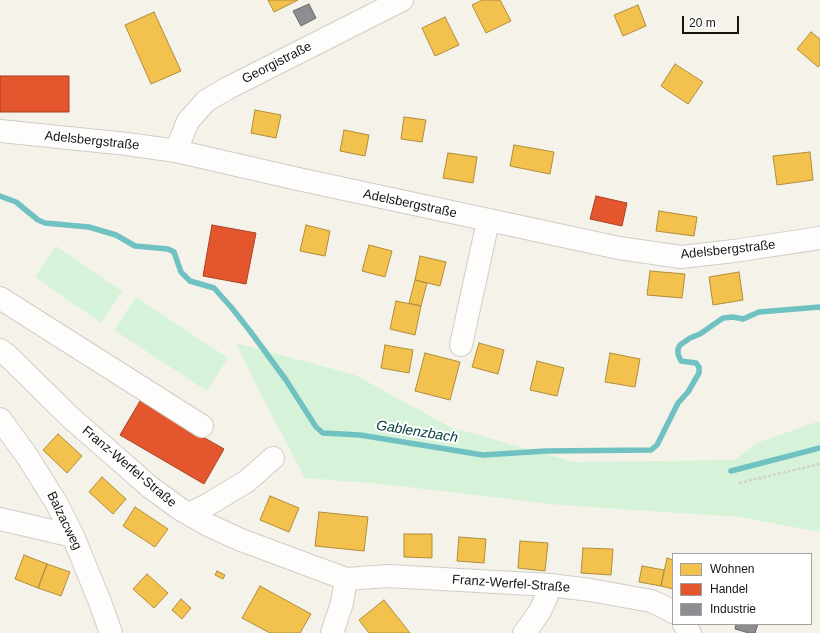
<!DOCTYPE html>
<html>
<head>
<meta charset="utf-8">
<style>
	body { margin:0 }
	#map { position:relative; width:820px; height:633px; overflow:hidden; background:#f5f2ea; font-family:Helvetica,sans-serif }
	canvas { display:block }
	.legend { position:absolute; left:672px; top:553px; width:140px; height:72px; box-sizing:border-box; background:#fff; border:1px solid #a2a19f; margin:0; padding:5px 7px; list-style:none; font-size:12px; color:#161510 }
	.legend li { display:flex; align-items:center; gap:8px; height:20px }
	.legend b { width:20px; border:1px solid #a2a19f }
	.scale { position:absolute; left:682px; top:16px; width:57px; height:18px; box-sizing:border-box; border:2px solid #161510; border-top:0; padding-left:5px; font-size:12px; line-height:14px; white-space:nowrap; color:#161510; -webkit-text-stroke:3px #fff; paint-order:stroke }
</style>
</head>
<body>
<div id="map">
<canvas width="820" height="633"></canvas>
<ul class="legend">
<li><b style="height:11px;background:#f2c14e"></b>Wohnen</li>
<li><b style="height:11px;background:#e4572e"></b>Handel</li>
<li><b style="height:11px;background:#8d8d92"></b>Industrie</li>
</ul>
<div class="scale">20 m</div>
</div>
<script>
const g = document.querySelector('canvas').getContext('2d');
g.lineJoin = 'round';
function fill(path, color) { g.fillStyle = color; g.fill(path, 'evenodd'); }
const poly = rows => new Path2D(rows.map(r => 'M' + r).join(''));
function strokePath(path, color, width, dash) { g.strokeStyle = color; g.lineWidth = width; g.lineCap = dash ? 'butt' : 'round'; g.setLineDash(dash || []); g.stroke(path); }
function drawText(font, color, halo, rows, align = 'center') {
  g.font = font + ' Helvetica,sans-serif'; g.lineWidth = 4; g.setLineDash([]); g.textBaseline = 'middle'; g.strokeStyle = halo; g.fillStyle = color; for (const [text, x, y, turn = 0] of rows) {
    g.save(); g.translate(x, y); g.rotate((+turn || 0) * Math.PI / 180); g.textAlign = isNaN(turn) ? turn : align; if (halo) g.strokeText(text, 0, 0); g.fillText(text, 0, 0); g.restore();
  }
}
const green = poly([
	[56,246,122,291,101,323,35,277],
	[136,297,228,358,207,391,114,330],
	[236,343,355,375,450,427,574,462,734,460,759,442,820,421,820,532,739,517,559,505,382,484,305,478,257,387]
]);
const homes = poly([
	[268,0,298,0,274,12,268,0],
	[482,0,500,0,511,21,486,33,472,5,482,0],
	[638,5,646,26,623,36,614,15,638,5],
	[154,12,181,71,151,84,125,25,154,12],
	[445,17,459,45,435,56,422,28,445,17],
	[811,32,820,39,820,65,818,67,797,49,811,32],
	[675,64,703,82,688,104,661,86,675,64],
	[255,110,281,115,276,138,251,133,255,110],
	[404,117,426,120,422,142,401,139,404,117],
	[344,130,369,135,365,156,340,151,344,130],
	[514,145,554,152,550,174,510,166,514,145],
	[810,152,813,180,777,185,773,156,810,152],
	[448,153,477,157,473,183,443,178,448,153],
	[659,211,697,217,694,236,656,231,659,211],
	[306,225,330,231,325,256,300,251,306,225],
	[369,245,392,251,385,277,362,271,369,245],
	[420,256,446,262,440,286,415,280,420,256],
	[650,271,685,274,682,298,647,295,650,271],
	[739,272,743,300,713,305,709,277,739,272],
	[415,280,427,283,421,306,409,303,415,280],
	[396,301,421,306,415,335,390,329,396,301],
	[479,343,504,350,498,374,472,367,479,343],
	[385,345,413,350,409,373,381,368,385,345],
	[425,353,460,362,450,400,415,391,425,353],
	[610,353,640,359,635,387,605,382,610,353],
	[537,361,564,368,557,396,530,390,537,361],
	[58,434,82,456,67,473,43,450,58,434],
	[102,477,126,499,113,514,89,492,102,477],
	[270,496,299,508,289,532,260,520,270,496],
	[135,507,168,529,155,547,123,526,135,507],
	[319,512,368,517,364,551,315,546,319,512],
	[404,534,432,534,432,558,404,557,404,534],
	[459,537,486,539,484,563,457,561,459,537],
	[520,541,548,543,545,571,518,568,520,541],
	[583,548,613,549,611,575,581,573,583,548],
	[24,555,47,564,38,588,15,579,24,555],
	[667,558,673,560,673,589,661,586,667,558],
	[47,564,70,572,61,596,38,588,47,564],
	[642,566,664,570,661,586,639,582,642,566],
	[217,571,225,575,223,579,215,575,217,571],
	[147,574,168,593,154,608,133,589,147,574],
	[260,586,311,614,300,633,270,633,242,618,260,586],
	[181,599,191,608,182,619,172,610,181,599],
	[384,600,410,633,369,633,359,620,384,600]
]);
const shops = poly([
	[0,76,69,76,69,112,0,112,0,76],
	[596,196,627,203,622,226,590,219,596,196],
	[212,225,256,233,246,284,203,276,212,225],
	[140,401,224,449,204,484,120,435,140,401]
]);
const industry = poly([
	[309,4,316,18,301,26,293,11,309,4],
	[736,624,758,624,755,633,749,633,735,629,736,624]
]);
const stream = poly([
	[0,196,16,202,38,220,45,223,89,227,116,235,135,246,168,249,174,252,181,272,190,281,214,288,231,307,250,331,286,380,316,427,323,433,360,435,483,455,546,451,651,450,657,445,678,403,688,392,699,373,699,367,696,363,681,361,678,354,678,349,680,345,690,338,700,334,723,318,733,317,743,319,759,312,820,307],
	[731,471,820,448]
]);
const path = poly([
	[739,483,820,464]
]);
const minor = poly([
	[0,131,127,144,176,151,298,179,619,248,681,257,734,251,820,238],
	[176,151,188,121,206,101,228,88,402,0],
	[0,298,202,426],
	[461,345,488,221],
	[0,350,7,355,70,417,150,487,180,509,208,525,241,540,346,579,342,603,332,633],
	[0,419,27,456,57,504,73,536,100,602,111,633],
	[189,514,209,504,247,481,273,458],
	[0,519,73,536],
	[346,579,388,576,550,585,590,590,651,601,668,609,673,612],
	[684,624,690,633],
	[524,633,531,624,540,611,546,598,550,585]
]);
const streetNames = [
	["Georgistraße",277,63,-27],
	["Adelsbergstraße",92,141,6],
	["Adelsbergstraße",410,204,12],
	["Adelsbergstraße",728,250,-6],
	["Franz-Werfel-Straße",129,467,40],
	["Balzacweg",64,521,64],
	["Franz-Werfel-Straße",511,584,4]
];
const waterNames = [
	["Gablenzbach",417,432,9]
];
fill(green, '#d6f3da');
fill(homes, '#f2c14e');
strokePath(homes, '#b08d3b', 1);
fill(shops, '#e4572e');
strokePath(shops, '#a64325', 1);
fill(industry, '#8d8d92');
strokePath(industry, '#69696b', 1);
strokePath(stream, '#70c1c1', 5.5);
strokePath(minor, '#cfcdc7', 24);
strokePath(path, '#d0d0ce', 2.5, [3, 2]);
strokePath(minor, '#fefdfc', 22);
drawText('13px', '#161510', '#fff', streetNames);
drawText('italic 14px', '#0c4142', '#fff', waterNames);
</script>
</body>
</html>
